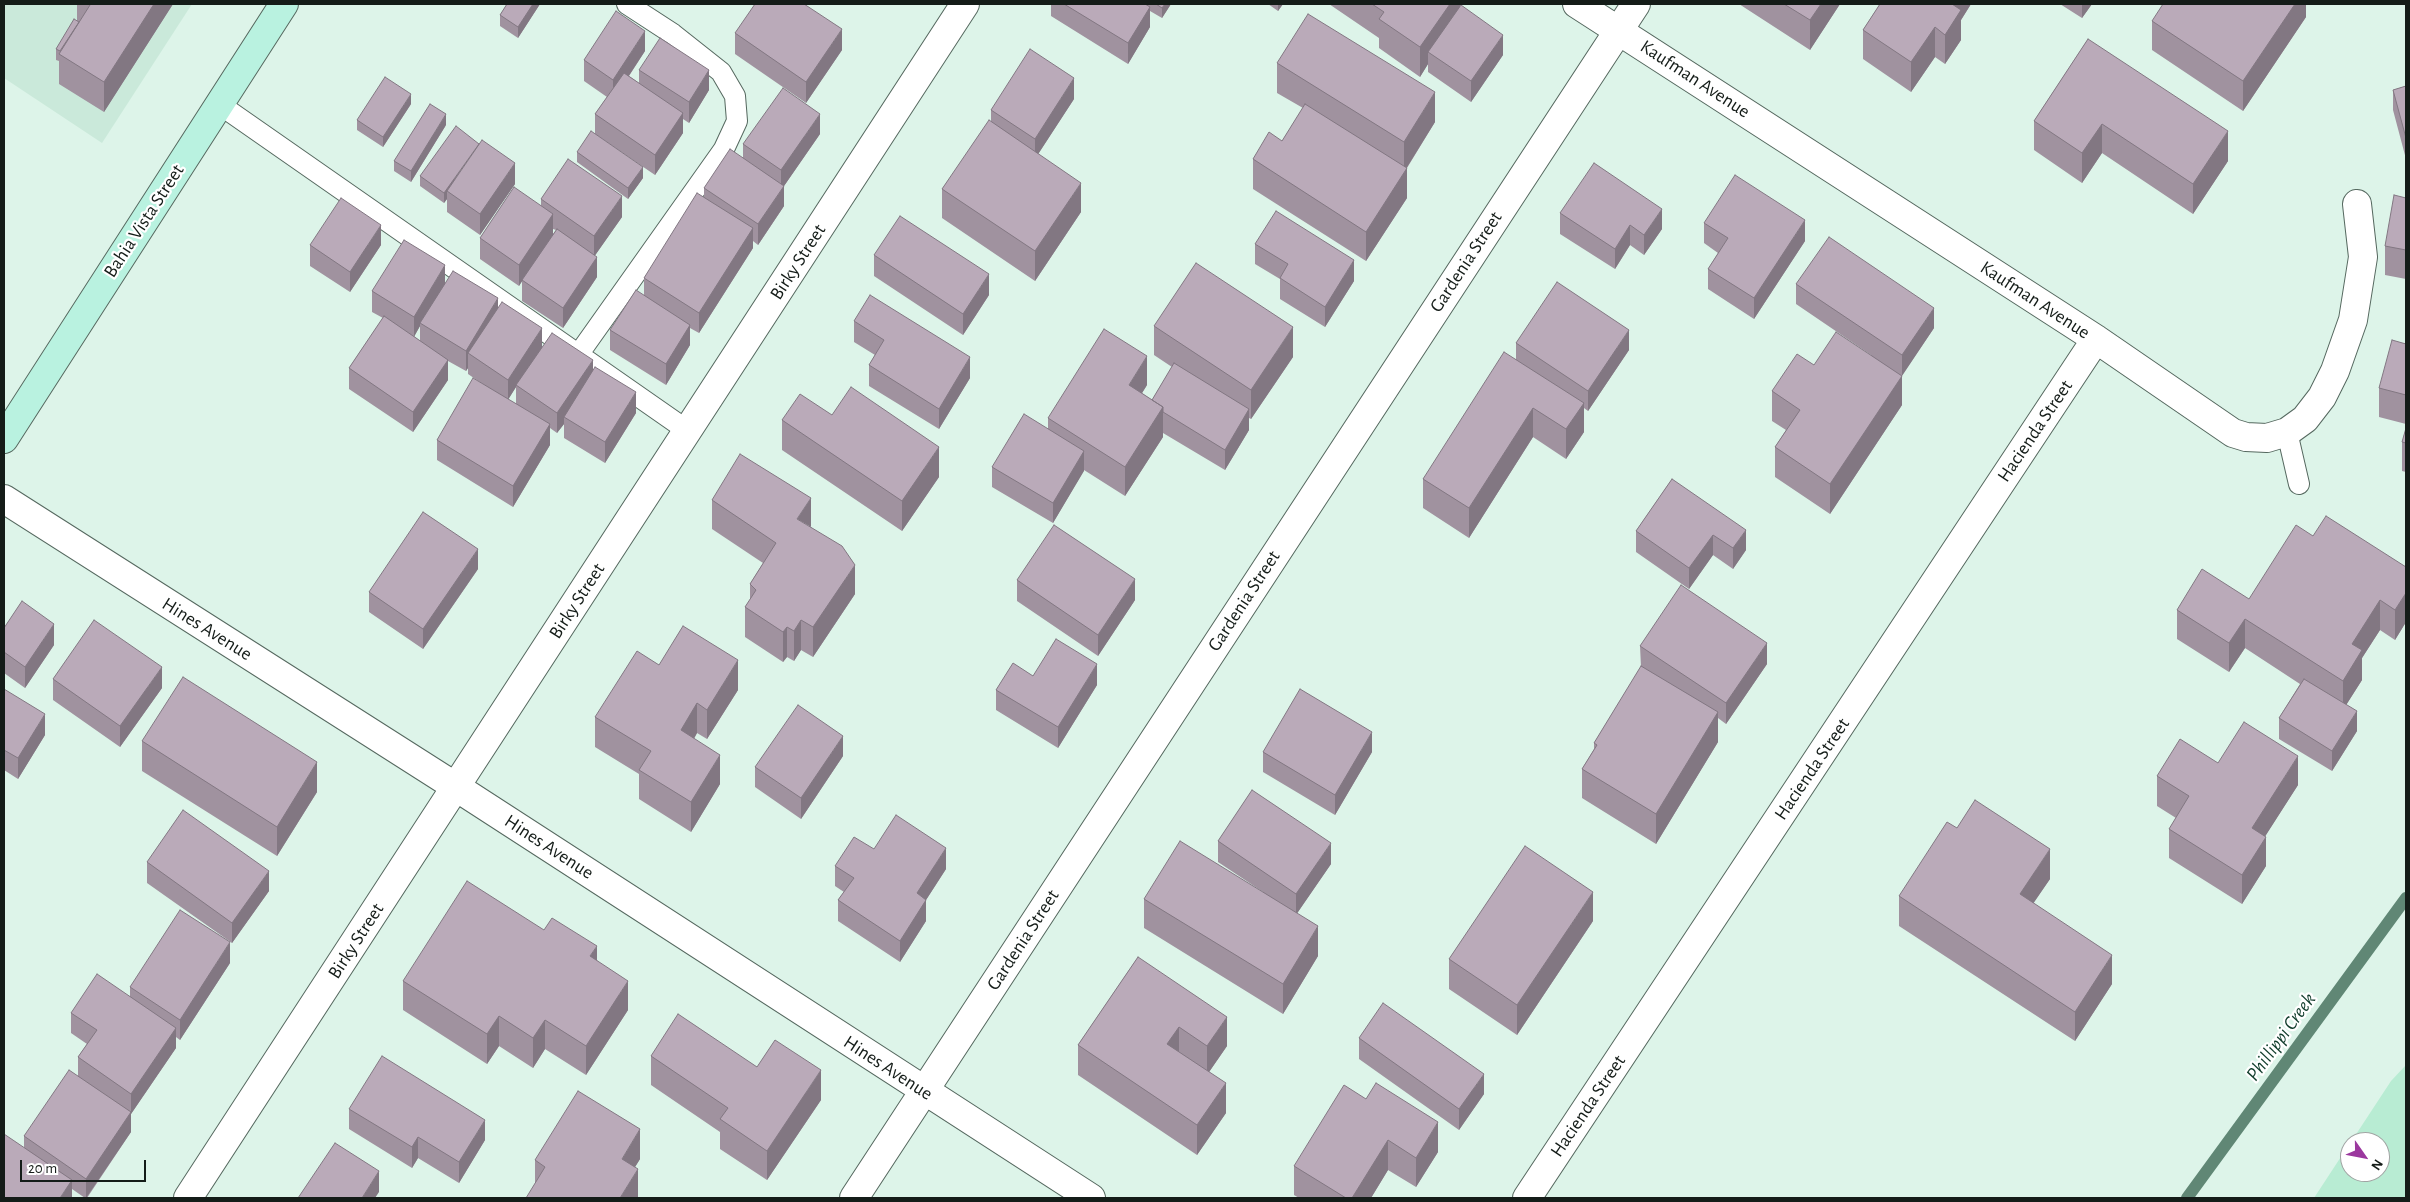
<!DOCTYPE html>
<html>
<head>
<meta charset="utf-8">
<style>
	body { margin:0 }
	#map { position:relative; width:2410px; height:1202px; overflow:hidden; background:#ddf4e9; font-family:"Alegreya Sans",sans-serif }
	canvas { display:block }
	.frame { position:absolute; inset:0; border:5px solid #141c18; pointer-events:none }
	.north { position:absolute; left:2340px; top:1132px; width:50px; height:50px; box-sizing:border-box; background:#fff; border:1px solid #a1a4a3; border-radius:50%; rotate:123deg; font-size:14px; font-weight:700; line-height:20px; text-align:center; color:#141c18 }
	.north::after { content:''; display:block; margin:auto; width:18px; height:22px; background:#9b389e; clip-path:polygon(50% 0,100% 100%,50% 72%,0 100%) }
	.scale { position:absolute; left:20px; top:1160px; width:126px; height:22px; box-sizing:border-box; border:2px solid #141c18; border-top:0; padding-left:6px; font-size:15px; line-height:18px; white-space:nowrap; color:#141c18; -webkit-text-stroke:4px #fff; paint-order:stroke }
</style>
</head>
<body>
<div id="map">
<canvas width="2410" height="1202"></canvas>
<div class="frame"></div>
<div class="north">N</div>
<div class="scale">20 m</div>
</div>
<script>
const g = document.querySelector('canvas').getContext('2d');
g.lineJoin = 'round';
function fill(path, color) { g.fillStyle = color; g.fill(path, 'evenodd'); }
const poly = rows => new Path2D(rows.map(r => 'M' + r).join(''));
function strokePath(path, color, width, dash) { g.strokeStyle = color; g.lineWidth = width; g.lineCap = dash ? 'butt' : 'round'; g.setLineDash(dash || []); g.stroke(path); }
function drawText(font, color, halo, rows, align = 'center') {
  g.font = font + ' "Alegreya Sans",sans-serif'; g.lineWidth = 4.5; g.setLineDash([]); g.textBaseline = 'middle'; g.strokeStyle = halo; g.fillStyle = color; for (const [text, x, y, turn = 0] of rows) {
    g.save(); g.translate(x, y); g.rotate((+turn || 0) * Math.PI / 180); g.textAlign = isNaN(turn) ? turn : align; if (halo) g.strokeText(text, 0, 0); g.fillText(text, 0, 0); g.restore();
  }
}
const built = poly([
	[4,4,192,4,102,143,4,78]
]);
const green = poly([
	[2406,1065,2406,1198,2314,1198,2350,1143,2350,1172,2380,1172,2380,1142,2351,1142,2391,1081]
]);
const stream = poly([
	[2187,1198,2406,898]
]);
const lane = poly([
	[219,104,688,431],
	[578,355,724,149,737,121,735,96,721,72,673,34,627,4],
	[2287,432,2299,484]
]);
const street = poly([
	[1577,4,2096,339,2233,433,2246,437,2267,438,2287,432,2305,419,2322,397,2335,371,2353,320,2363,257,2357,204],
	[4,499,456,787,1091,1198],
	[188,1198,965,4],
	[854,1198,1636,4],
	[1527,1198,2096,339]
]);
const secondary = poly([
	[4,439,284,4]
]);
const wall = poly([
	[77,4,173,4,104,112,59,84,59,61,56,60,56,49,77,20],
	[507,4,540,4,518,38,500,26,500,15],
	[1051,4,1171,4,1162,18,1150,11,1150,27,1128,64,1051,16],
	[1268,4,1283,4,1278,11],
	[1329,4,1460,4,1460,7,1503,55,1471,102,1428,72,1428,64,1420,77,1379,48,1379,38],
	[1739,4,1840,4,1810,50],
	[1880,4,1971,4,1961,20,1961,40,1945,64,1935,57,1911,92,1863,59,1863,30],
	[2060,4,2092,4,2082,18],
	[2306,4,2306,17,2243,111,2152,50,2152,21],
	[735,33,842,50,806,103,735,54],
	[2088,39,2228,161,2193,214,2102,153,2082,183,2034,150,2034,121],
	[645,51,629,76,639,83,639,70,709,90,689,123,683,119,683,133,655,175,595,134,595,114,607,97,584,81,584,60],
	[1277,63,1435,122,1407,168,1407,198,1366,261,1253,189,1253,159,1282,141,1303,108,1277,93],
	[2406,86,2406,159,2393,110,2393,90],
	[1074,99,1038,154,1081,212,1035,281,942,218,942,189,991,122,991,110],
	[411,104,383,147,357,130,357,120],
	[446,125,411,182,394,171,394,161],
	[820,134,784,186,784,206,758,245,753,241,753,248,699,333,690,328,690,345,666,385,610,350,610,330,644,295,644,278,704,198,704,188,743,158,743,144],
	[577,152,643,178,628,199,577,162],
	[420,176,515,184,480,235,447,212,447,199,444,203,420,186],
	[2406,198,2406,279,2385,275,2385,246],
	[541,199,622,217,595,255,597,277,563,328,522,301,522,280,519,286,480,259,480,238,541,205],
	[553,229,556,230,553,234],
	[1560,213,1662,229,1644,255,1630,245,1615,269,1560,234],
	[1704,223,1805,241,1754,319,1708,289,1708,269,1718,253,1704,243],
	[1255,244,1354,281,1325,327,1280,299,1280,279,1255,264],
	[310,245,381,245,350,292,310,266],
	[874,255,989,295,963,335,874,276],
	[445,283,498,307,542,348,593,370,636,413,605,463,564,438,564,424,557,433,550,428,550,445,513,507,437,460,437,440,487,387,468,374,468,368,466,371,448,361,448,380,413,432,349,389,349,368,383,318,372,312,372,291],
	[420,326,420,341,414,336],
	[516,387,516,404,508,399],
	[1796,284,1934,328,1902,375,1902,405,1830,514,1775,477,1775,447,1786,430,1772,421,1772,391,1814,365,1871,355,1796,304],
	[854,321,970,378,939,429,869,386,869,365,875,355,854,342],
	[1154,326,1293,357,1251,419,1249,418,1249,430,1225,470,1163,433,1163,437,1125,496,1084,470,1053,523,992,487,992,467,1048,429,1048,418,1147,385,1142,393,1152,400,1172,367,1154,355],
	[1516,343,1629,350,1588,411,1584,408,1584,432,1566,459,1533,437,1469,538,1423,508,1423,479,1516,359],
	[2406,344,2406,424,2379,417,2379,388],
	[832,415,939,477,902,531,782,450,782,420],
	[2406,428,2406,472,2402,471,2402,442],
	[1672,479,1746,550,1733,569,1713,555,1689,589,1636,552,1636,531],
	[712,500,811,527,855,594,813,657,801,650,794,661,787,657,783,662,745,637,745,607,750,600,750,584,763,563,712,529],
	[2313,536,2406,567,2406,622,2395,640,2380,630,2362,658,2362,680,2346,705,2357,731,2332,771,2279,739,2279,718,2300,684,2245,648,2229,672,2177,639,2177,610,2249,599],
	[478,569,423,649,369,612,369,592],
	[1017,580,1135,600,1098,656,1017,601],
	[4,628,54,645,25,688,4,673],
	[1640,646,1767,664,1726,724,1718,718,1718,742,1656,844,1582,798,1582,769,1594,749,1594,743,1641,667],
	[659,665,738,690,707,739,697,733,694,739,720,784,691,832,639,799,639,774,595,747,595,717],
	[1033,676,1097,685,1058,748,996,710,996,690],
	[53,679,162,688,120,747,53,700],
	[4,689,45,735,18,779,4,770],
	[142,741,317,792,277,856,142,771],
	[1263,752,1372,752,1335,815,1263,772],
	[843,756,801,819,755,787,755,767],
	[2218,763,2298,785,2265,836,2266,866,2242,904,2169,858,2169,829,2176,818,2157,806,2157,776],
	[1957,828,2050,879,2033,903,2112,984,2075,1041,1899,926,1899,896],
	[1218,841,1331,864,1297,913,1318,956,1283,1014,1144,928,1144,899,1263,892,1218,862],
	[874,849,946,869,926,900,926,921,900,962,838,921,838,900,844,892,835,886,835,866],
	[147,862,269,891,232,943,147,883],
	[1593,921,1517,1035,1449,989,1449,959],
	[544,930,597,960,628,1010,586,1075,545,1049,533,1068,499,1046,487,1064,403,1010,403,981],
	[1138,957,1227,1046,1209,1072,1226,1113,1197,1155,1078,1075,1078,1045],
	[230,963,180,1040,176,1037,176,1048,131,1114,131,1132,87,1198,85,1198,72,1189,72,1198,24,1148,24,1136,78,1076,78,1057,87,1044,71,1033,71,1013,130,996,130,987],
	[1359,1038,1484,1094,1459,1130,1359,1059],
	[651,1056,757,1067,821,1100,767,1180,720,1149,720,1132,651,1085],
	[1366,1099,1438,1152,1416,1187,1388,1170,1371,1198,1299,1198,1294,1195,1294,1166],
	[349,1109,485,1140,459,1183,418,1158,412,1168,349,1129],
	[640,1159,635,1167,535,1183,535,1160]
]);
const shadedWall = poly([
	[154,4,173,4,104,112,104,82],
	[533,4,540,4,518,38,518,27],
	[1165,4,1171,4,1162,18,1162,8],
	[1278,4,1283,4,1278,11],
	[1450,4,1460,4,1460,19,1428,52,1428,64,1420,77,1420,47],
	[1821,4,1840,4,1810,50,1810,20],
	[1952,4,1971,4,1961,20,1961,40,1945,64,1945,35],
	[2082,4,2092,4,2082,18],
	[2295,4,2306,4,2306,17,2243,111,2243,81],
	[1150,7,1150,27,1128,64,1128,43],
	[1935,27,1935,57,1911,92,1911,62],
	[842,29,842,50,806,103,806,82],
	[645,31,645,51,613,100,613,80],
	[1503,35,1503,55,1471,102,1471,81],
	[709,70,709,90,689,123,689,102],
	[1074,78,1074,99,1035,159,1035,139],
	[1435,92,1435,122,1404,172,1404,142],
	[411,94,411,104,383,147,383,137],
	[683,113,683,133,655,175,655,155],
	[446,114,446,125,411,182,411,171],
	[820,114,820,134,784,186,784,206,758,245,758,224,781,191,781,170],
	[2102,124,2102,153,2082,183,2082,153],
	[2228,131,2228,161,2193,214,2193,184],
	[479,144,447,191,447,199,444,203,444,193],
	[515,163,515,184,480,235,480,214],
	[643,167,643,178,628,199,628,188],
	[1407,168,1407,198,1366,261,1366,232],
	[1081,183,1081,212,1035,281,1035,251],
	[622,196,622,217,594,257,594,236],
	[1662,209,1662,229,1644,255,1644,235],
	[553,214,553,235,519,286,519,265],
	[1805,220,1805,241,1754,319,1754,298],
	[381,225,381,245,350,292,350,272],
	[1630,225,1630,245,1615,269,1615,249],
	[753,228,753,248,699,333,699,313],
	[597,257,597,277,563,328,563,308],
	[1354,260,1354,281,1325,327,1325,307],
	[445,265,445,285,420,323,420,326,414,337,414,317],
	[989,274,989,295,963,335,963,314],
	[498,298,498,319,468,353,468,368,466,371,466,351],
	[1934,308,1934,328,1902,376,1902,355],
	[690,325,690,345,666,385,666,364],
	[1293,327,1293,357,1251,419,1251,390],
	[542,328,542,349,516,385,516,387,508,400,508,380],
	[1629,330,1629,350,1588,411,1588,391],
	[1147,356,1147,385,1129,414,1129,385],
	[970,357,970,378,939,429,939,409],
	[448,360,448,380,413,432,413,412],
	[593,360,593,381,564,417,564,424,557,433,557,413],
	[1902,376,1902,405,1830,514,1830,484],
	[636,392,636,413,605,463,605,442],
	[1584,403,1584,432,1566,459,1566,429],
	[1163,407,1163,437,1125,496,1125,467],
	[1533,408,1533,437,1469,538,1469,508],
	[1249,409,1249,430,1225,470,1225,450],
	[550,424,550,445,513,507,513,486],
	[939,447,939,477,902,531,902,501],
	[1084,451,1084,471,1053,523,1053,503],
	[811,498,811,527,797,519],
	[1746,530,1746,550,1733,569,1733,548],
	[1713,535,1713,555,1689,589,1689,568],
	[478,549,478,569,423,649,423,629],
	[855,565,855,594,813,657,813,627],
	[1135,579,1135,600,1098,656,1098,635],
	[2406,593,2406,622,2395,640,2395,610],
	[2380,600,2380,630,2362,658,2362,680,2343,710,2343,681,2352,644],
	[2245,619,2245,648,2229,672,2229,643],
	[801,620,801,650,794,661,794,631],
	[54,624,54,645,25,688,25,667],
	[787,627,787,657,783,662,783,632],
	[1767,643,1767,664,1726,724,1726,703],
	[738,660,738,690,707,739,707,710],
	[1097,664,1097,685,1058,748,1058,727],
	[162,667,162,688,120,747,120,726],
	[697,703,697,733,681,760,681,730],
	[2357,711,2357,731,2332,771,2332,751],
	[1718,712,1718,742,1656,844,1656,814],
	[45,714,45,735,18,779,18,758],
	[1372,732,1372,752,1335,815,1335,795],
	[843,736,843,756,801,819,801,798],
	[720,755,720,784,691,832,691,802],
	[2298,756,2298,785,2252,857,2252,828],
	[317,762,317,792,277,856,277,827],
	[2266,837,2266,866,2242,904,2242,875],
	[1331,843,1331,864,1296,915,1296,894],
	[946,848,946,869,917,914,917,893],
	[2050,849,2050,879,2020,923,2020,894],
	[269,871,269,891,232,943,232,923],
	[1593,892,1593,921,1517,1035,1517,1005],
	[926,900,926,921,900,962,900,941],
	[1318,926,1318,956,1283,1014,1283,984],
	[230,942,230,963,180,1040,180,1020],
	[597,946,597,975,590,956],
	[2112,955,2112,984,2075,1041,2075,1012],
	[628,981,628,1010,586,1075,586,1046],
	[499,1016,499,1046,487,1064,487,1034],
	[1227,1017,1227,1046,1207,1075,1207,1046],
	[545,1020,545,1049,533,1068,533,1038],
	[1179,1027,1179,1056,1167,1044],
	[176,1028,176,1048,131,1114,131,1094],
	[821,1070,821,1100,767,1180,767,1151],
	[1484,1074,1484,1094,1459,1130,1459,1109],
	[1226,1083,1226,1113,1197,1155,1197,1125],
	[131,1112,131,1132,86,1198,86,1179],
	[485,1120,485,1140,459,1183,459,1162],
	[1438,1122,1438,1152,1416,1187,1416,1158],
	[640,1129,640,1159,622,1188,622,1159],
	[418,1137,418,1158,412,1168,412,1147],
	[1388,1140,1388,1170,1371,1198,1352,1198],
	[638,1169,638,1198,620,1198],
	[379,1171,379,1192,375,1198,362,1198],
	[72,1180,72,1198,60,1198]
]);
const building = poly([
	[89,4,154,4,104,82,59,54,90,5,89,4],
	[507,4,533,4,518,27,500,15,507,4],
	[755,4,804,4,842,29,806,82,735,33,755,4],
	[1064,4,1145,4,1150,7,1128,43,1064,4],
	[1156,4,1165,4,1162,8,1156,4],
	[1372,4,1450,4,1420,47,1379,19,1384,12,1372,4],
	[1784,4,1821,4,1810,20,1784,4],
	[1880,4,1952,4,1961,10,1945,35,1935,27,1911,62,1863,30,1880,4],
	[2163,4,2295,4,2243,81,2152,21,2163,4],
	[1461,5,1503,35,1471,81,1428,52,1461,5],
	[616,11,645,31,613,80,584,60,616,11],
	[1308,14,1435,92,1404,142,1277,63,1308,14],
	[74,19,79,22,60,51,56,49,74,19],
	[660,38,709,70,689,102,639,70,660,38],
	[2088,39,2228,131,2193,184,2102,124,2082,153,2034,121,2088,39],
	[1030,49,1074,78,1035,139,991,110,1030,49],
	[624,73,683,113,655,155,595,114,624,73],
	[385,77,411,94,383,137,357,120,385,77],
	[2406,86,2406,138,2393,90,2406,86],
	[783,88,820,114,781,170,743,144,783,88],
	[430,104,446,114,411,171,394,161,430,104],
	[1305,104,1407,168,1366,232,1253,159,1269,132,1282,141,1305,104],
	[989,120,1081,183,1035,251,942,189,989,120],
	[456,126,479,144,444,193,420,176,456,126],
	[591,131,643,167,628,188,577,152,591,131],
	[482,140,515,163,480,214,447,191,482,140],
	[730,149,784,186,758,224,704,188,730,149],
	[568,159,622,196,594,236,541,199,568,159],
	[1594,163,1662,209,1644,235,1630,225,1615,249,1560,213,1594,163],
	[1735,175,1805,220,1754,298,1708,269,1728,238,1704,223,1735,175],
	[514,187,553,214,519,265,480,238,514,187],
	[697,193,753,228,699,313,644,278,697,193],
	[2394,195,2406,198,2406,250,2385,246,2394,195],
	[341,198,381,225,350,272,310,245,341,198],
	[1276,211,1354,260,1325,307,1280,278,1288,264,1255,244,1276,211],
	[900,216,989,274,963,314,874,255,900,216],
	[557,229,597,257,563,308,522,280,557,229],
	[1829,237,1934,308,1902,355,1796,284,1829,237],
	[404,240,445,265,414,317,372,291,404,240],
	[1196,263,1293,327,1251,390,1154,326,1196,263],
	[453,271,498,298,466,351,420,323,453,271],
	[1557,282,1629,330,1588,391,1516,343,1557,282],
	[636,290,690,325,666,364,610,330,636,290],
	[870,295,970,357,939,409,869,365,884,340,854,321,870,295],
	[502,302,542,328,508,380,468,353,502,302],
	[384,316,448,360,413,412,349,368,384,316],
	[1104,329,1147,356,1129,385,1163,407,1125,467,1048,418,1104,329],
	[1836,332,1902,376,1830,484,1775,447,1800,410,1772,391,1797,354,1814,365,1836,332],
	[552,333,593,360,557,413,516,385,552,333],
	[2392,340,2406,344,2406,395,2379,388,2392,340],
	[1504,352,1584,403,1566,429,1533,408,1469,508,1423,479,1504,352],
	[1174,363,1249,409,1225,450,1163,412,1163,407,1152,400,1174,363],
	[595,367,636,392,605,442,564,417,595,367],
	[473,378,550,424,513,486,437,440,473,378],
	[851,387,939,447,902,501,782,420,800,394,832,415,851,387],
	[1024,414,1084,451,1053,503,992,467,1024,414],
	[2406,428,2406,443,2402,442,2406,428],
	[740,454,811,498,797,519,842,546,855,565,813,627,801,620,794,631,787,627,783,632,745,607,756,590,750,584,776,543,712,500,740,454],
	[1672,479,1746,530,1733,548,1713,535,1689,568,1636,531,1672,479],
	[423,512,478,549,423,629,369,592,423,512],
	[2326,516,2406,567,2406,593,2395,610,2380,600,2352,644,2362,650,2343,681,2245,619,2229,643,2177,610,2202,569,2249,599,2296,525,2313,536,2326,516],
	[1054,525,1135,579,1098,635,1017,580,1054,525],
	[1681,585,1767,643,1726,703,1640,646,1681,585],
	[22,601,54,624,25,667,4,652,4,628,22,601],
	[94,620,162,667,120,726,53,679,94,620],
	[683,626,738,660,707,710,697,703,681,730,720,755,691,802,639,770,651,751,595,717,637,651,659,665,683,626],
	[1056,639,1097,664,1058,727,996,690,1013,663,1033,676,1056,639],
	[1641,666,1718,712,1656,814,1582,769,1597,745,1594,743,1641,666],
	[183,677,317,762,277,827,142,741,183,677],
	[2304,679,2357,711,2332,751,2279,718,2304,679],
	[4,689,45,714,18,758,4,750,4,689],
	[1300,689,1372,732,1335,795,1263,752,1300,689],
	[798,705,843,736,801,798,755,767,798,705],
	[2244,722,2298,756,2252,828,2266,837,2242,875,2169,829,2189,796,2157,776,2180,739,2218,763,2244,722],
	[1252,790,1331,843,1296,894,1218,841,1252,790],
	[1975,800,2050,849,2020,894,2112,955,2075,1012,1899,896,1947,822,1957,828,1975,800],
	[183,810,269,871,232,923,147,862,183,810],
	[896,815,946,848,917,893,926,900,900,941,838,900,854,878,835,866,854,837,874,849,896,815],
	[1180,841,1318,926,1283,984,1144,899,1180,841],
	[1525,846,1593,892,1517,1005,1449,959,1525,846],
	[467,881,544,930,552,918,597,946,590,956,628,981,586,1046,545,1020,533,1038,499,1016,487,1034,403,981,467,881],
	[180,910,230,942,180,1020,130,987,180,910],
	[1138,957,1227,1017,1207,1046,1179,1027,1167,1044,1226,1083,1197,1125,1078,1045,1138,957],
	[97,974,176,1028,131,1094,78,1057,97,1030,71,1013,97,974],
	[1383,1003,1484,1074,1459,1109,1359,1038,1383,1003],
	[678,1014,757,1067,775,1040,821,1070,767,1151,720,1119,728,1108,651,1056,678,1014],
	[382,1056,485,1120,459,1162,418,1137,412,1147,349,1109,382,1056],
	[69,1070,131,1112,86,1179,24,1136,69,1070],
	[1376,1083,1438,1122,1416,1158,1388,1140,1352,1198,1346,1198,1294,1166,1344,1085,1366,1099,1376,1083],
	[578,1091,640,1129,622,1159,638,1169,620,1198,526,1198,545,1167,535,1160,578,1091],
	[4,1134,72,1180,60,1198,4,1198,4,1134],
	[335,1143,379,1171,362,1198,298,1198,335,1143]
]);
const streetNames = [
	["Kaufman Avenue",1695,79,33],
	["Bahia Vista Street",144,221,-57],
	["Birky Street",798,262,-57],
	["Gardenia Street",1466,262,-57],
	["Kaufman Avenue",2035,300,33],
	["Hacienda Street",2035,431,-56],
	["Birky Street",577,601,-57],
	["Gardenia Street",1244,601,-57],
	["Hines Avenue",207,629,32],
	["Hacienda Street",1812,769,-56],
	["Hines Avenue",549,847,33],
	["Gardenia Street",1023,940,-57],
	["Birky Street",356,941,-57],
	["Hines Avenue",888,1068,33],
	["Hacienda Street",1588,1106,-56]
];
const waterNames = [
	["Phillippi Creek",2281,1037,-54]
];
fill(built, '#cae9da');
fill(green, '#b8ecd3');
strokePath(stream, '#608775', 12);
strokePath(lane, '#55685f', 22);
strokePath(street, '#55685f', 30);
strokePath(secondary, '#55685f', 30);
strokePath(lane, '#fff', 20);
strokePath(street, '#fff', 28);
strokePath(secondary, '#b9f2e0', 28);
fill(wall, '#a0929f');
fill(shadedWall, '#827782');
fill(building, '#baaab9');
strokePath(building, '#827782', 1);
drawText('19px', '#141c18', '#fff', streetNames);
drawText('italic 20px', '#103c2b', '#fff', waterNames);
</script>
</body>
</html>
